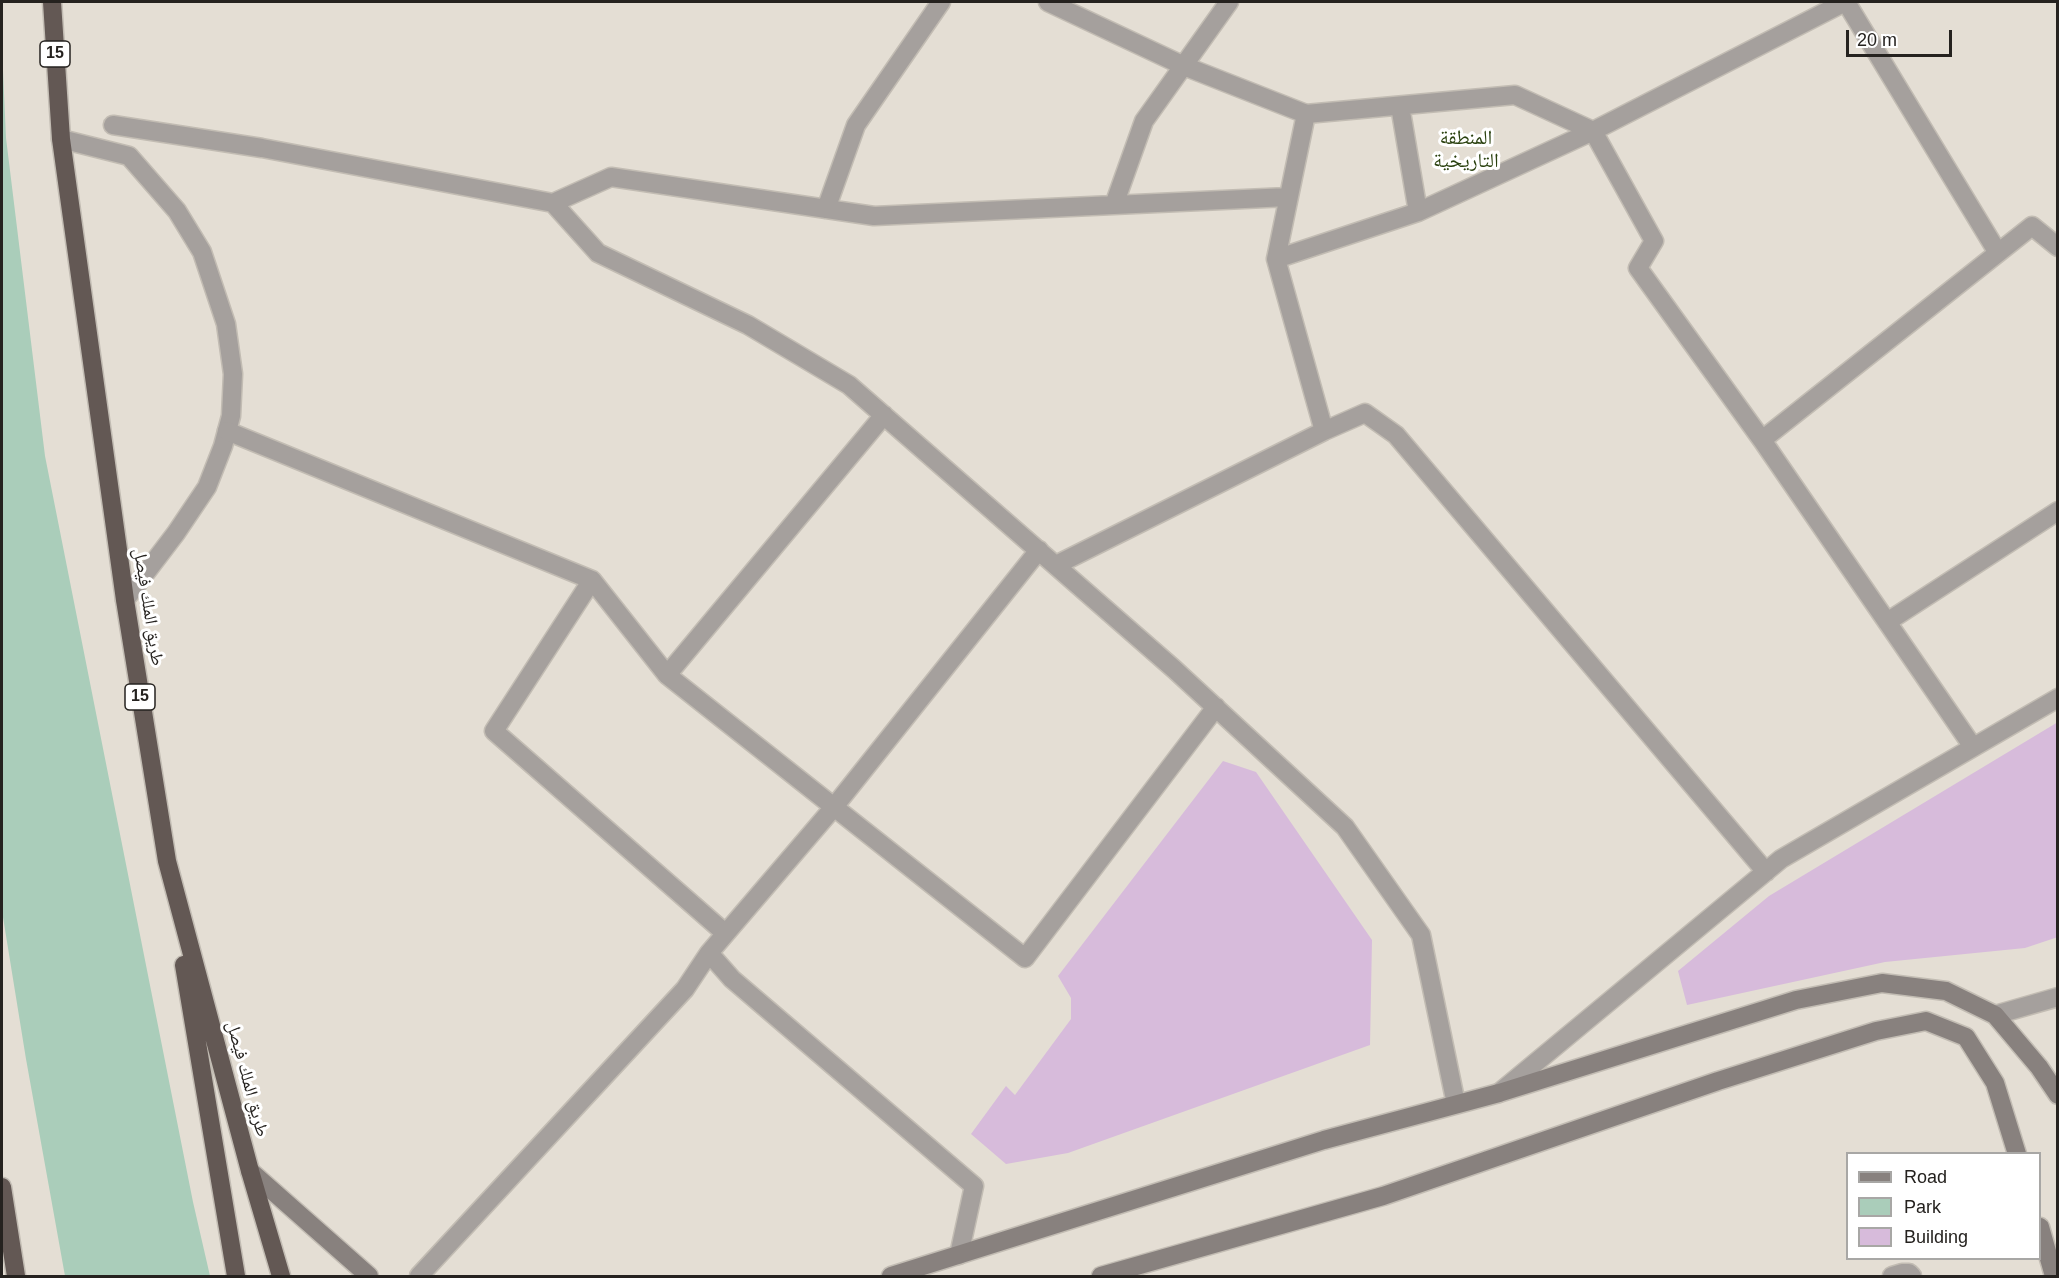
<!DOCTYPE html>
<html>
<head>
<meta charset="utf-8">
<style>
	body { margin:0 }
	#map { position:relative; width:2059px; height:1278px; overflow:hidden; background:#e4ded4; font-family:Helvetica,sans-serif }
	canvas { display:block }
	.frame { position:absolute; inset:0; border:3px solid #25221f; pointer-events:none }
	.legend { position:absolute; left:1846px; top:1152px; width:195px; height:108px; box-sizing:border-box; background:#fff; border:2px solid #a8a7a5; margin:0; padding:8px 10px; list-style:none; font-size:18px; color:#25221f }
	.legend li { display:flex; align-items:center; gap:12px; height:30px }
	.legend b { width:30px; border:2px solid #a8a7a5 }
	.scale { position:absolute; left:1846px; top:30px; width:106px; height:27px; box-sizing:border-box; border:3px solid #25221f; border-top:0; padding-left:8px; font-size:18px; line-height:21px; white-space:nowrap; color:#25221f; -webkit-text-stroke:4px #fff; paint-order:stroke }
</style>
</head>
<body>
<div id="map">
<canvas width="2059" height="1278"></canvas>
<div class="frame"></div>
<ul class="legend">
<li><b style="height:8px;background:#88817e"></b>Road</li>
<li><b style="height:16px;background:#aacdba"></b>Park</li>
<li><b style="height:16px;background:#d7bbdb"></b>Building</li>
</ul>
<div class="scale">20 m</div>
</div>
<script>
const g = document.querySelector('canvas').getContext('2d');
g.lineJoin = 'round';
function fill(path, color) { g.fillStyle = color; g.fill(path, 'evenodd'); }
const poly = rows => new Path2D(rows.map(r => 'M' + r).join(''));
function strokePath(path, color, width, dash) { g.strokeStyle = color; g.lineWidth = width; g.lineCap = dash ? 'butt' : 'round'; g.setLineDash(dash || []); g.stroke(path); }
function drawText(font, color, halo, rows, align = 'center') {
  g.font = font + ' Helvetica,"Noto Naskh Arabic",sans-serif'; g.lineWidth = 6; g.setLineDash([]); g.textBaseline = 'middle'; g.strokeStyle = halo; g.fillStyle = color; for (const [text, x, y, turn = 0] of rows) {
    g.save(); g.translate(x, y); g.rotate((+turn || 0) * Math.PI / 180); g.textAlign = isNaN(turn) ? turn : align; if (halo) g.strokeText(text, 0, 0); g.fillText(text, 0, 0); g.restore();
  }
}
const green = poly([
	[2,48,6,138,45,456,193,1202,210,1276,65,1276,26,1059,2,911]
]);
const building = poly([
	[2058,722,2058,937,2025,948,1885,962,1687,1005,1678,971,1769,896],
	[1223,761,1256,772,1372,940,1370,1045,1068,1153,1006,1164,971,1134,1006,1086,1015,1095,1071,1019,1071,998,1058,976]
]);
const lane = poly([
	[61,139,129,156,177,211,202,252,226,324,233,374,231,416,223,446,207,487,176,533,125,600],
	[1892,1276,1902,1273,1909,1273,1912,1276]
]);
const street = poly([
	[1048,2,1184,66,1306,114],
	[1845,2,1593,131,1654,241,1638,268,1762,440,2032,226,2058,247],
	[1846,2,1998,253],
	[1400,106,1418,212],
	[113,125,262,148,553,203,611,177,874,216,1288,197],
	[553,203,598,253,748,325,849,385,1174,669,1345,827,1421,935,1456,1104],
	[1114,205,1144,121,1229,2],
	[826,209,856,125,941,2],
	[884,415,667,675,1025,958,1216,707],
	[227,431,592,580],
	[1324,431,1365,413,1396,435,1766,872],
	[1762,440,1973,747],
	[1056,565,1324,431,1276,259,1306,114,1515,95,1593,131,1418,212,1276,259],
	[1887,622,2058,511],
	[667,675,592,580,494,731,725,933],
	[1995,1015,2058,997],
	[1499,1093,1781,859,2058,698],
	[959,1255,974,1186,732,979,709,953,834,807,1039,550],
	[419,1276,685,989,709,953]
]);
const secondary = poly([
	[250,1171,369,1276],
	[2040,1227,2054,1276],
	[891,1276,1324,1140,1499,1093,1796,1000,1882,983,1946,991,1995,1015,2039,1067,2058,1095],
	[1101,1276,1383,1196,1718,1081,1876,1031,1926,1021,1966,1037,1995,1083,2017,1154]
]);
const highway = poly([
	[52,2,61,139,125,600,167,861,250,1171,281,1276],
	[184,965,236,1276],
	[2,1187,16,1276]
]);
const shields = [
	[55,54,30],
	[140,697,30]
];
const shieldNames = [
	["15",55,54],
	["15",140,697]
];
const streetNames = [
	["طريق الملك فيصل",148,607,81],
	["طريق الملك فيصل",247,1079,75]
];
const neighbourhoodNames = [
	["المنطقة",1466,138],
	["التاريخية",1466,161]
];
fill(green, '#aacdba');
fill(building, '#d7bbdb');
strokePath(lane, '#c2bcb3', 21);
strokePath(street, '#c2bcb3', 21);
strokePath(secondary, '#c2bcb3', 21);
strokePath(highway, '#c2bcb3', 21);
strokePath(lane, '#a5a09d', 18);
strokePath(street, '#a5a09d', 18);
strokePath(secondary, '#88817e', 18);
strokePath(highway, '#635854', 18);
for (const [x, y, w] of shields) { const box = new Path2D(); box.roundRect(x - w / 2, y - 13, w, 26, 4.5); g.fillStyle = '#fff'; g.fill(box); strokePath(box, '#25221f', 1.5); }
drawText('bold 16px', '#25221f', null, shieldNames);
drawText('18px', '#25221f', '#fff', streetNames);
drawText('20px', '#29400e', '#fff', neighbourhoodNames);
</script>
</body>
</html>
